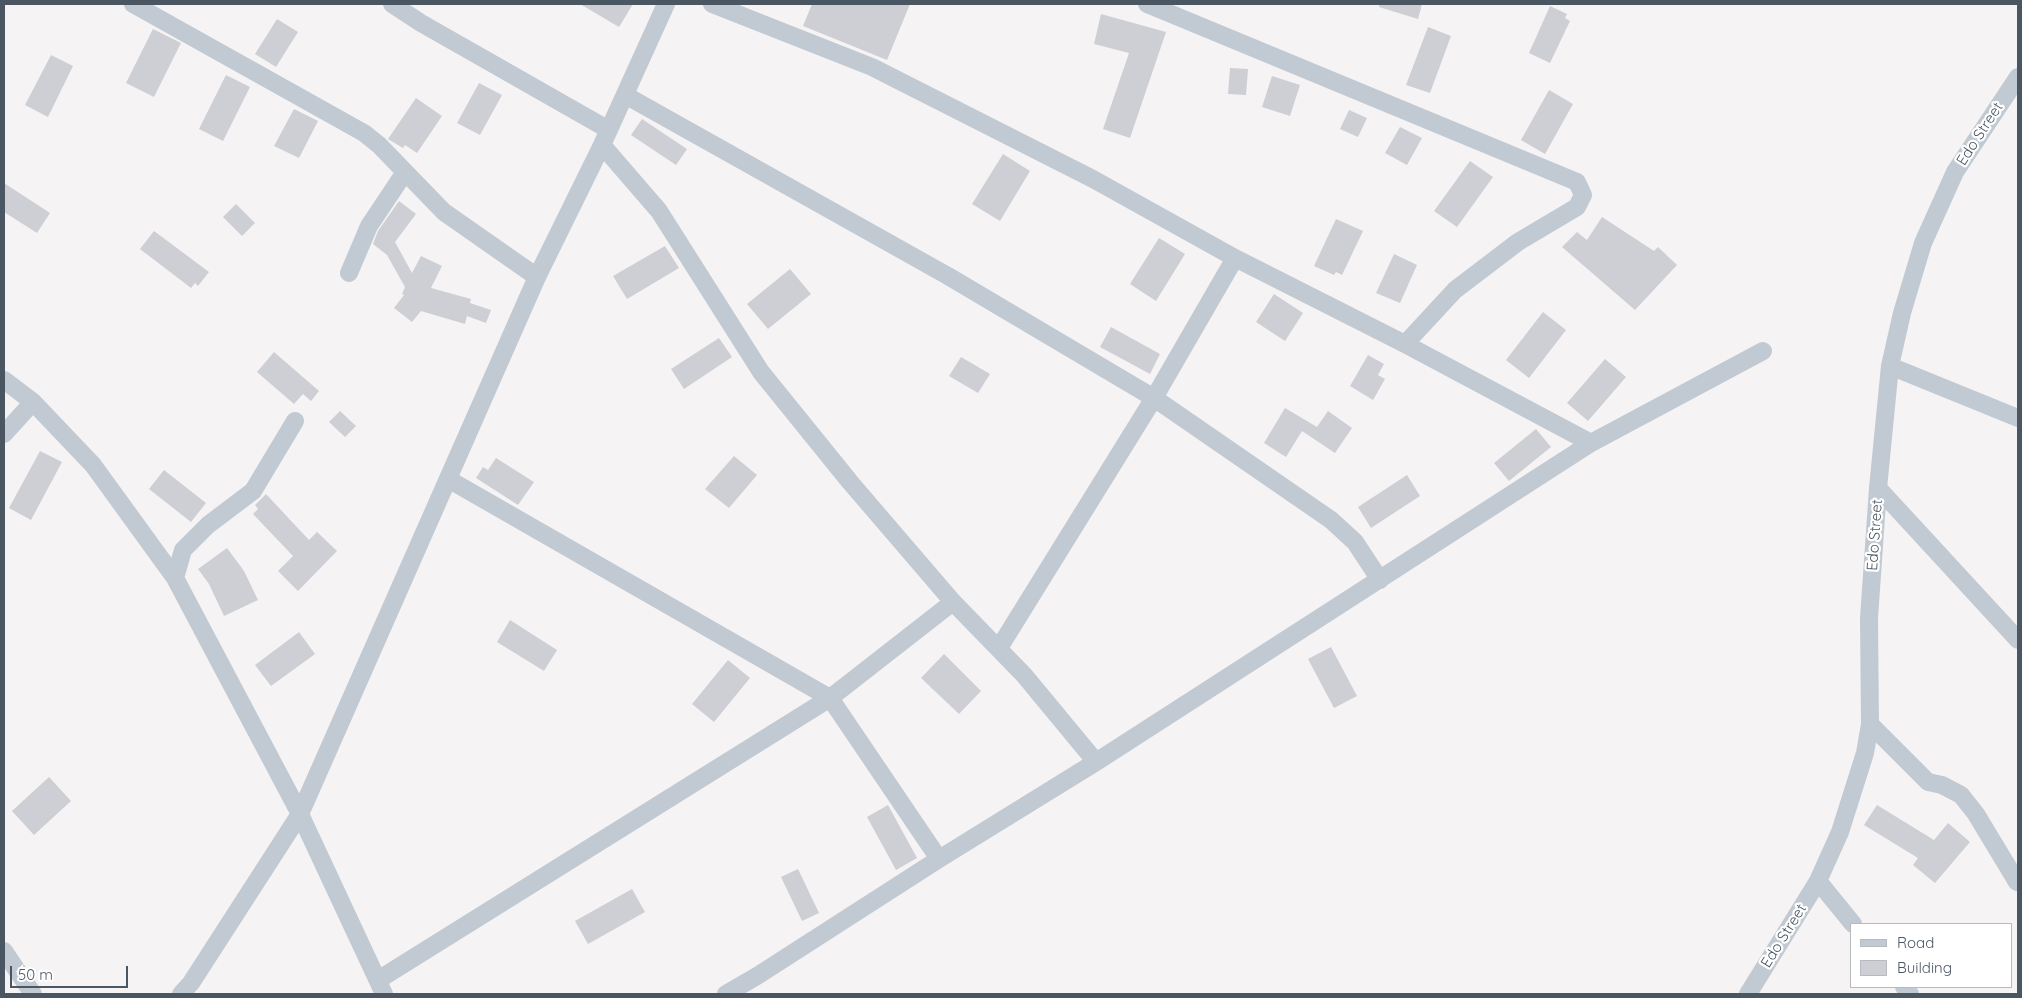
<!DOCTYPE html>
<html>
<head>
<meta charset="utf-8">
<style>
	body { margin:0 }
	#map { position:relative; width:2022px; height:998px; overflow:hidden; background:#f5f3f3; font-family:Quicksand,sans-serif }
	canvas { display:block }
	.frame { position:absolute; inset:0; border:5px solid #4a5661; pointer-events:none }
	.legend { position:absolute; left:1850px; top:923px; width:162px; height:65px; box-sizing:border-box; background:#fff; border:1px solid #b7bbc0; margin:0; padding:6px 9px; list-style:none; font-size:15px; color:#4a5661 }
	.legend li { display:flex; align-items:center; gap:10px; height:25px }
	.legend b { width:25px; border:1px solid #b7bbc0 }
	.scale { position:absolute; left:10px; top:966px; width:118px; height:22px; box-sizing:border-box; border:2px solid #4a5661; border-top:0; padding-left:6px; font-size:15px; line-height:18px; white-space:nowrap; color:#4a5661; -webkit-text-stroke:4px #fff; paint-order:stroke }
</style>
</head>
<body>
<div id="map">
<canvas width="2022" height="998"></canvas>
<div class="frame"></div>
<ul class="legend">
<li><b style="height:6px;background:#c1cad2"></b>Road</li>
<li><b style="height:14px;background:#cdcfd5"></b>Building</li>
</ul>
<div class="scale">50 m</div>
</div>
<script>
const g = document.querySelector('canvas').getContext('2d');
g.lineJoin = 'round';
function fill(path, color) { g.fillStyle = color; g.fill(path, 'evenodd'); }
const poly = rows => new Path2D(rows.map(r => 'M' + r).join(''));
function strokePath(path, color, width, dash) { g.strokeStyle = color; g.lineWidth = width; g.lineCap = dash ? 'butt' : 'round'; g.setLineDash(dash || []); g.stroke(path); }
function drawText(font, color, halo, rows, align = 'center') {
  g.font = font + ' Quicksand,sans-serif'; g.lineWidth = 4.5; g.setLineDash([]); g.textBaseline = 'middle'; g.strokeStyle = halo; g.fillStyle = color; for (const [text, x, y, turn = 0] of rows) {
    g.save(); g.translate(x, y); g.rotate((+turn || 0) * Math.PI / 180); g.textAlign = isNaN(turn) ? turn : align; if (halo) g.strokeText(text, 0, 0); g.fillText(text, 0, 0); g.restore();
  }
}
const building = poly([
	[580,4,633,4,619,27],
	[812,4,910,4,887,60,803,26],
	[1379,4,1422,4,1418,19,1379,7],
	[1550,6,1567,14,1565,18,1570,21,1550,63,1529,53],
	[1101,14,1166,32,1130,138,1103,129,1129,53,1094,44],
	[277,19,298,32,276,67,255,54],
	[1428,27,1451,36,1430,93,1406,85],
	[153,29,181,43,154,97,126,83],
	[51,55,73,66,48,117,25,105],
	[1230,68,1248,69,1246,95,1228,94],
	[226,75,250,87,223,141,199,129],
	[1272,76,1300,85,1290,116,1262,107],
	[479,83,502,95,480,135,457,123],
	[1549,90,1573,104,1545,154,1521,140],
	[416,98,442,116,417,153,405,145,403,148,388,139],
	[294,109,318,121,299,158,274,146],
	[1349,110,1367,118,1358,137,1340,129],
	[642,119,687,149,676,165,631,135],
	[1400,127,1422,138,1407,165,1385,153],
	[1003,154,1030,171,1000,221,972,204],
	[1470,161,1493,177,1457,227,1434,211],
	[4,183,50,213,37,233,4,212],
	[399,201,416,214,395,242,412,273,421,256,442,266,431,288,471,299,470,303,491,310,486,323,467,316,465,324,421,311,412,322,394,308,404,295,402,294,405,287,387,255,373,244,378,231],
	[236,204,255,223,242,236,223,217],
	[1602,217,1654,251,1658,247,1677,265,1635,310,1562,247,1577,232,1587,240],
	[1336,219,1363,231,1342,275,1336,272,1334,275,1314,266],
	[154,231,209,272,198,286,195,283,191,288,140,249],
	[1159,238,1185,254,1156,301,1130,284],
	[665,246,679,268,627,299,613,276],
	[1394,254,1417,265,1400,303,1376,293],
	[790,269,811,294,768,329,747,304],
	[1274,294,1303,313,1285,341,1256,322],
	[1543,312,1566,330,1529,378,1506,360],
	[1111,327,1160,354,1150,374,1100,347],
	[719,338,732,357,684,389,671,369],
	[274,352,319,391,311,401,303,394,294,404,257,372],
	[1368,355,1384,364,1378,375,1385,379,1373,400,1350,386],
	[961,357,990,374,978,393,949,376],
	[1605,359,1626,377,1588,421,1567,403],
	[1285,408,1317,427,1328,411,1352,428,1335,453,1302,431,1286,457,1264,443],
	[340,411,356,426,345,437,329,422],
	[1536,429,1551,447,1509,481,1494,463],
	[40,451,62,462,31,520,9,508],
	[734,456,757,475,729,508,705,489],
	[496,458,534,482,518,505,476,478,483,467,488,470],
	[164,470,206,503,191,522,149,489],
	[1407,475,1420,496,1371,528,1358,507],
	[266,494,309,540,317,532,337,551,298,591,278,571,293,556,253,514,258,509,255,505],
	[227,548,244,571,258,600,224,616,209,584,198,569],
	[510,620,557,650,544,671,497,642],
	[299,632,315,654,271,686,255,665],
	[1331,647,1357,696,1334,708,1308,659],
	[944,654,981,691,959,714,921,678],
	[728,660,750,678,714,722,692,704],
	[49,777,71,801,34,835,12,811],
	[888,805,917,858,896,870,867,817],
	[1877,805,1934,840,1948,823,1970,842,1935,883,1913,865,1918,858,1864,825],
	[798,869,819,913,802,921,781,877],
	[632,889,645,912,588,944,575,921]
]);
const minor = poly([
	[133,4,364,133,379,145,444,212,537,277],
	[392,4,421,23,609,130],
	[712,4,872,67,1093,179,1235,258,1405,344,1591,443],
	[1147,4,1577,182,1583,195,1577,207,1518,242,1455,290,1405,344],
	[625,95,948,276,1154,398,1331,520,1355,542,1380,580],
	[602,145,659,211,761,372,850,482,953,602,1024,675,1096,762],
	[349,273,369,226,405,172],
	[1890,366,2018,418],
	[4,380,33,402,93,465,175,578,300,814,191,983,181,994],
	[4,434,33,402],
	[448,479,830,698,939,859],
	[1878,488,2018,640],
	[175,578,183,550,208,525,253,491,295,421],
	[999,648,1154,398,1235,258],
	[1870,724,1928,782,1942,785,1961,795,1976,814,2017,882],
	[1818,881,1853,924],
	[4,951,33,994],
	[378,980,830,698,953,602],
	[1904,987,1910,994],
	[384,994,300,814,537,277,602,145,666,4],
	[726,994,757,976,939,859,1096,762,1591,443,1763,351],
	[1748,994,1818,881,1840,832,1865,753,1870,724,1869,618,1878,488,1890,366,1902,313,1923,243,1955,172,2018,77]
]);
const streetNames = [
	["Edo Street",1980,134,-57],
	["Edo Street",1875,535,-86],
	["Edo Street",1784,936,-58]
];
fill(building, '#cdcfd5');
strokePath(minor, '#c1cad2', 18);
drawText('15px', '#4a5661', '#fff', streetNames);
</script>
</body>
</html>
